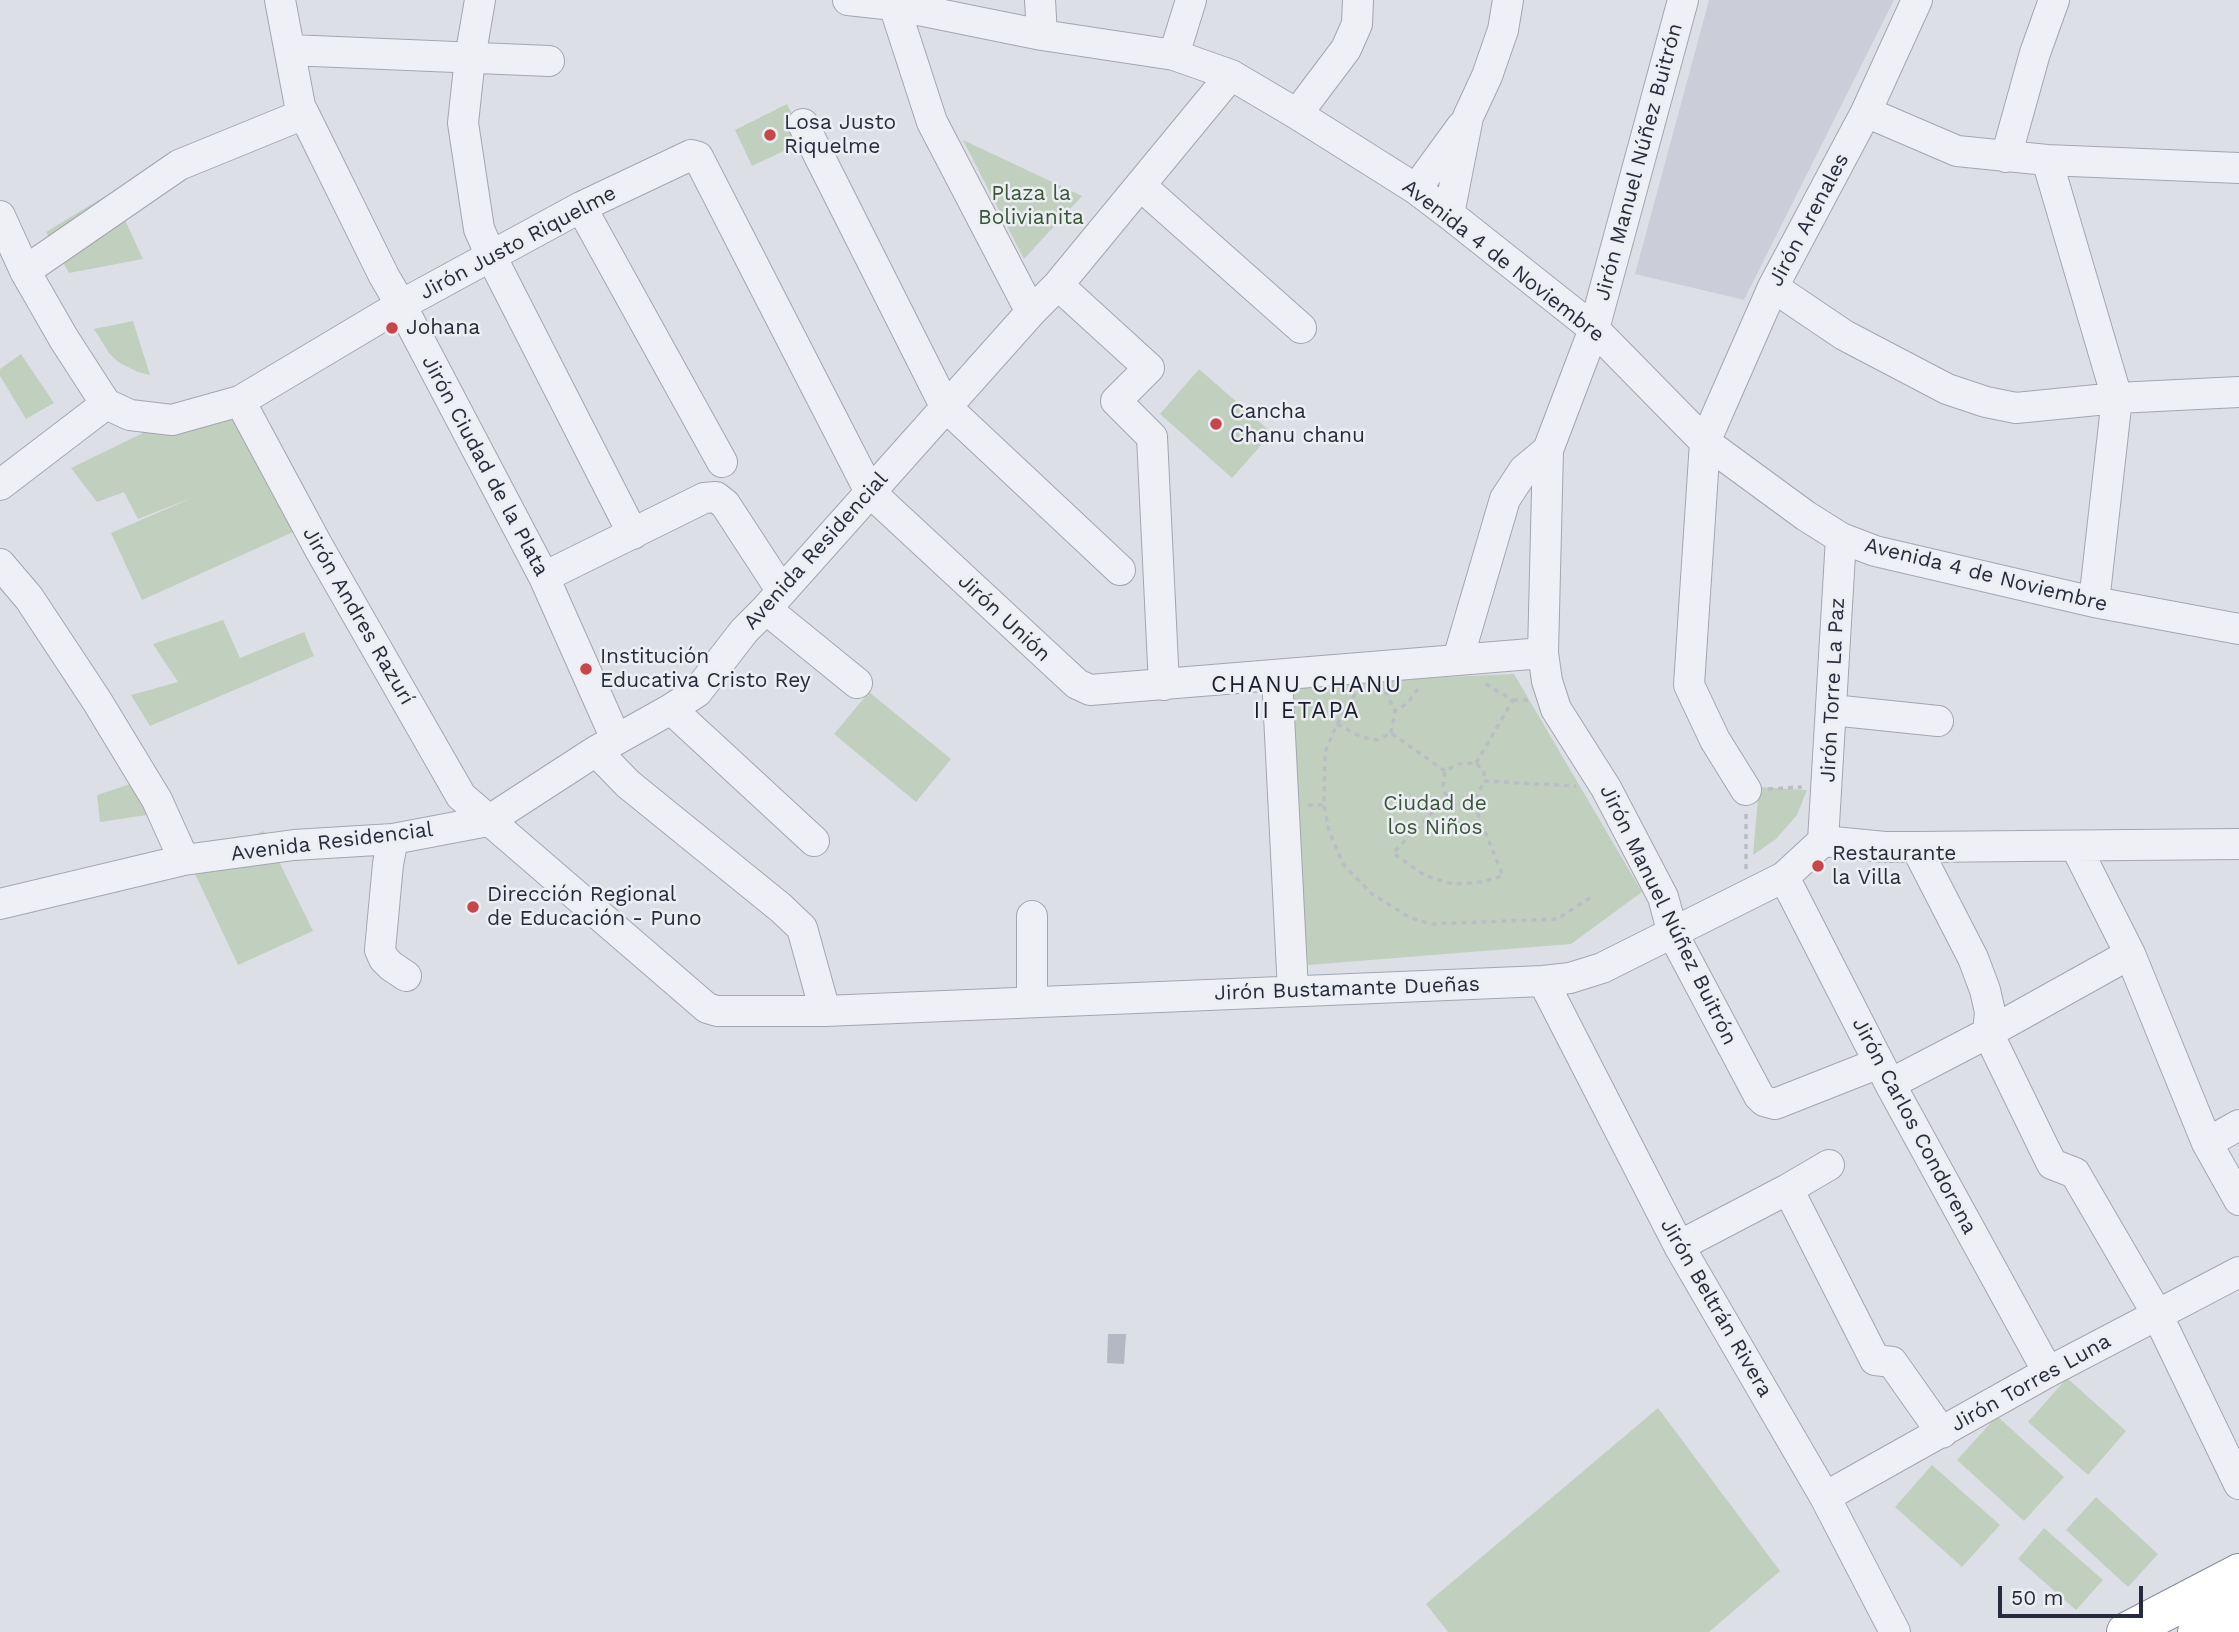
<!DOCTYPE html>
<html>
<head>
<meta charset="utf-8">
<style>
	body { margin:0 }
	#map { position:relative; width:2239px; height:1632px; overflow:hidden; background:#dddfe6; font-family:"Work Sans",sans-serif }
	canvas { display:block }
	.scale { position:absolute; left:1998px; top:1586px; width:145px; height:32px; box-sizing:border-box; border:4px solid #272c3c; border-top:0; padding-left:9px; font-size:21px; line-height:24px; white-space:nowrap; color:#272c3c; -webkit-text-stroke:5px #eceef4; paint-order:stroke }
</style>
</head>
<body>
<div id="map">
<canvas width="2239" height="1632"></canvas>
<div class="scale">50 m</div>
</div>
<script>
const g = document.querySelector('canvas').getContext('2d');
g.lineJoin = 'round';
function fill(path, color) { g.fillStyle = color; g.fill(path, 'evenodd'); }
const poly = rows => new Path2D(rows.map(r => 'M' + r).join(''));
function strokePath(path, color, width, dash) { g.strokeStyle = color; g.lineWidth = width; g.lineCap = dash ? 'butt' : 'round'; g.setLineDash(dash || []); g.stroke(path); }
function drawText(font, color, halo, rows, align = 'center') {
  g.font = font + ' "Work Sans",sans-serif'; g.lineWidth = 5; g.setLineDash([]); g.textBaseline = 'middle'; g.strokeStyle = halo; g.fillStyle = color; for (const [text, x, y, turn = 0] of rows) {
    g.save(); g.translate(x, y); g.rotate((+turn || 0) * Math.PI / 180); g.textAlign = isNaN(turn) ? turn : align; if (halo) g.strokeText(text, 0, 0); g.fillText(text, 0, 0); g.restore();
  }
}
const built = poly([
	[1709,0,1894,0,1744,300,1635,274]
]);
const green = poly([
	[787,104,805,141,752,166,735,130],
	[963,140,1082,196,1024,259],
	[112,192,143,259,69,273,46,232],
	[133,321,150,375,138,372,118,362,109,353,94,329],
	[21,354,54,403,26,419,0,376,0,369],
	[1199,369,1272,433,1232,478,1160,414],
	[211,400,240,412,302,528,142,600,111,533,194,497,138,519,124,492,97,502,71,468],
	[223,620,240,658,304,632,314,656,150,726,131,695,178,682,153,644],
	[1514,674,1642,892,1571,944,1308,965,1285,684],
	[869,692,951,759,916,802,834,734],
	[149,778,167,812,100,822,97,795],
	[1759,787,1807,790,1797,815,1776,839,1753,855],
	[264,831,313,931,238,965,189,861],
	[2067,1378,2126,1431,2088,1475,2028,1422],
	[1658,1408,1780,1571,1709,1632,1448,1632,1426,1604],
	[1997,1416,2064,1477,2024,1521,1957,1460],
	[1932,1465,2000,1525,1962,1567,1895,1507],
	[2096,1497,2158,1554,2128,1587,2066,1530],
	[2044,1528,2103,1580,2076,1610,2018,1559]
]);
const building = poly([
	[1108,1334,1126,1334,1124,1364,1107,1363]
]);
const path = poly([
	[1385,691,1395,711],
	[1513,700,1529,700],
	[1337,724,1357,691],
	[1391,733,1395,711,1408,703,1418,689],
	[1476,763,1513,700,1484,683],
	[1445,771,1391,733,1377,740,1361,737,1337,724,1325,752,1324,805,1329,831,1343,864,1372,894,1409,917,1430,924,1558,919,1594,895],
	[1768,789,1802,787],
	[1447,797,1393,853,1424,875,1452,884,1481,882,1503,876,1474,804,1484,781,1576,786],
	[1474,804,1462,805,1447,797,1443,787,1445,771,1458,764,1476,763,1484,772,1484,781],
	[1308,805,1324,805],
	[1746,814,1746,869]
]);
const minor = poly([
	[280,0,300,106,304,114,384,276,401,305,544,577,616,739],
	[480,0,470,58,463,123,479,229,491,256,633,534],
	[848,0,894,5,1042,35,1174,55,1231,75,1297,114,1416,189,1449,214,1594,329,1705,442,1806,516,1841,538,1875,551,2094,602,2239,629],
	[894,0,894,5,932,122,1031,312],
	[1040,0,1042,35],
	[1683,0,1594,329,1548,450,1543,653,1547,681,1556,709,1606,788,1663,897,1673,934,1759,1096,1764,1101,1775,1104,1879,1063],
	[290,50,549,61],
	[1174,55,1191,0],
	[1866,112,1957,151,2047,160,2239,168],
	[1297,114,1346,49,1357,24,1358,0],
	[803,124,945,406,1120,570],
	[2006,157,2035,53,2054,0],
	[2047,160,2117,398,2094,602],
	[1141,186,1301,328],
	[1416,189,1462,126],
	[581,207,722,462],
	[1449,214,1468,117,1487,76,1503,30,1508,0],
	[0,216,25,271,64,339,106,404,130,415,172,420,240,401,401,305,581,207,691,155,698,157,870,492,1077,684,1090,690,1543,653],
	[25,271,179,165,304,114],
	[1058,285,1149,368,1116,401,1152,437,1164,685],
	[1773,287,1844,335,1947,389,1986,402,2016,408,2117,398,2239,392],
	[240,401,319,548,461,796,707,1008,717,1011,825,1011,1543,981,1570,978,1602,968,1784,877,1823,841,1885,847,1916,847,2239,844],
	[0,485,106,404],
	[0,564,29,598,97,701,157,800,184,860],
	[544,577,704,498,716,497,725,504,781,590],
	[766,609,857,683],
	[1458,659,1505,499,1524,470,1548,450],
	[1277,676,1293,991],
	[671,709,814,841],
	[1832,710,1938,721],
	[596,751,628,784,781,908,802,928,825,1011],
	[1746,790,1715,740,1689,685,1705,442,1773,287,1866,112,1917,0],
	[393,839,388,864,380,950,384,959,391,966,406,976],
	[1823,841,1841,538],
	[1916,847,1973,958,1985,990,1990,1012,1988,1033,2044,1148,2052,1164,2075,1173,2157,1314,2239,1484],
	[2076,847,2130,954,2207,1143,2239,1200],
	[1784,877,1890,1084,2048,1372],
	[0,904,184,860,294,845,393,839,488,821,596,751,671,709,697,692,744,631,766,609,1031,312,1058,285,1231,75],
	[1543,981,1679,1246,1825,1497,1895,1632],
	[1032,1002,1032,916],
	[1890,1084,1988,1033,2130,954],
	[2207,1143,2239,1125],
	[1788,1189,1875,1360,1892,1362,1942,1433],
	[1679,1246,1788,1189,1829,1165],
	[1825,1497,2048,1372,2239,1272]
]);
const highway = poly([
	[2126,1632,2239,1573],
	[2197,1632,2239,1611]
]);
const markers = [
	[770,135,7,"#c7464a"],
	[392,328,7,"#c7464a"],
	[1216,424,7,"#c7464a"],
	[586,669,7,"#c7464a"],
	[1818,866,7,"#c7464a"],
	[473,907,7,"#c7464a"]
];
const poiNames = [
	["Losa Justo",784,123],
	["Riquelme",784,147],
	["Johana",406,328],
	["Cancha",1230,412],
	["Chanu chanu",1230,436],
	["Institución",600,657],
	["Educativa Cristo Rey",600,681],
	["Restaurante",1832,854],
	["la Villa",1832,878],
	["Dirección Regional",487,895],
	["de Educación - Puno",487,919]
];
const streetNames = [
	["Jirón Manuel Núñez Buitrón",1639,162,-75],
	["Jirón Arenales",1809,220,-62],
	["Jirón Justo Riquelme",518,243,-28],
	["Avenida 4 de Noviembre",1503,261,38],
	["Jirón Ciudad de la Plata",485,466,62],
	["Avenida Residencial",816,551,-48],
	["Avenida 4 de Noviembre",1986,575,14],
	["Jirón Andres Razurí",358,616,60],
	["Jirón Unión",1004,618,43],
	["Jirón Torre La Paz",1833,690,-87],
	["Avenida Residencial",332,842,-7],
	["Jirón Manuel Núñez Buitrón",1668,915,64],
	["Jirón Bustamante Dueñas",1347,989,-2],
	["Jirón Carlos Condorena",1914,1126,62],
	["Jirón Beltrán Rivera",1716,1308,60],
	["Jirón Torres Luna",2031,1383,-29]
];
const parkNames = [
	["Plaza la",1031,194],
	["Bolivianita",1031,218],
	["Ciudad de",1435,804],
	["los Niños",1435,828]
];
const neighbourhoodNames = [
	["CHANU CHANU",1307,685],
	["II ETAPA",1307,711]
];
fill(built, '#cbced8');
fill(green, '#c1cfbe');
fill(building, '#b4b8c2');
strokePath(minor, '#a3a6b0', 32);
strokePath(highway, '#858b9c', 40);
strokePath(path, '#bbbdc5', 3.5, [5, 5]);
strokePath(minor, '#eff0f5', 30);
strokePath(highway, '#fff', 38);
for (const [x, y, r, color] of markers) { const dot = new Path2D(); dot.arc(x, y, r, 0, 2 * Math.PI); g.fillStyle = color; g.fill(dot); strokePath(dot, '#eceef4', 2.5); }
drawText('21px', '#272c3c', '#eceef4', poiNames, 'left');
drawText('21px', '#272c3c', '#eceef4', streetNames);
drawText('21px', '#375735', '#eceef4', parkNames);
g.letterSpacing = '2px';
drawText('23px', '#191e2c', '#eceef4', neighbourhoodNames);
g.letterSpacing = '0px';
</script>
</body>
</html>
